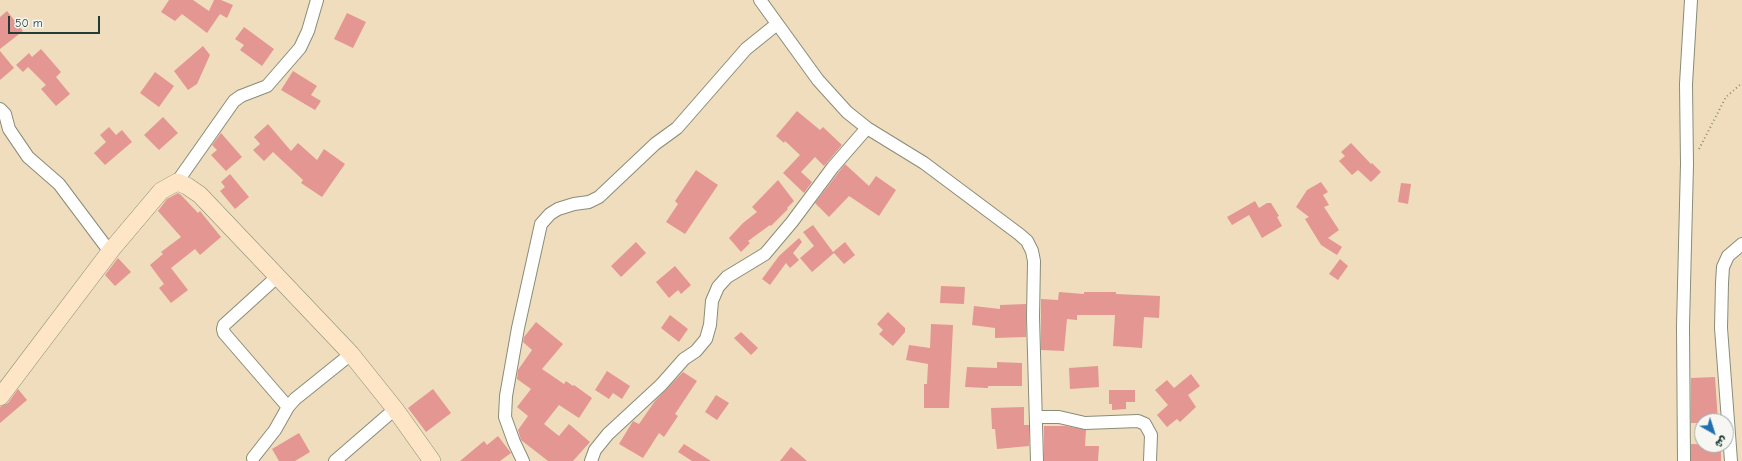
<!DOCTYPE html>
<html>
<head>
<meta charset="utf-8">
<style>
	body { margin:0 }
	#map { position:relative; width:1742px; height:461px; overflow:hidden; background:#f0ddbd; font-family:"Comic Neue","Playpen Sans Arabic",sans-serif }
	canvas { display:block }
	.north { position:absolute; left:1694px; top:413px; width:40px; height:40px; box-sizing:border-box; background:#f6f6f2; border:1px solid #a0aca6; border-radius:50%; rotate:141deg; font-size:11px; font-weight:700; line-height:16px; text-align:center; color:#1f3d34 }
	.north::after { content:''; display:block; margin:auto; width:14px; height:18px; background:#1f6fb2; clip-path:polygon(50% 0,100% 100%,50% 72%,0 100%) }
	.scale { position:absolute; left:8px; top:16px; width:92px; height:18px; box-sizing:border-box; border:2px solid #1f3d34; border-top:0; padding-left:5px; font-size:12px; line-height:14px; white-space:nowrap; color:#1f3d34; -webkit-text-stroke:3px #f6f6f2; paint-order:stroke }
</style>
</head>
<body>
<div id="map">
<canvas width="1742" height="461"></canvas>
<div class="north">ش</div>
<div class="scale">50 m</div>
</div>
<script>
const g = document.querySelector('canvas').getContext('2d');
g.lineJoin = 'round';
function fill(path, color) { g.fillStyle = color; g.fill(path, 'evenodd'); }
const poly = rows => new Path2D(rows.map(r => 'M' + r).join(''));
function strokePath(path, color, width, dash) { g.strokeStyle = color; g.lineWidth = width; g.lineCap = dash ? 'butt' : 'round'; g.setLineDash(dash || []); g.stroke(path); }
const building = poly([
	[169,0,193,0,209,11,214,0,221,0,233,5,227,18,220,14,207,33,182,14,175,21,161,12],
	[7,11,23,31,0,49,0,17],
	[347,13,366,22,353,48,334,39],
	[244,27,274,49,262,66,240,50,244,45,235,39],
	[203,46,210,55,197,84,188,90,174,71],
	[41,49,61,72,56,77,70,94,56,106,41,89,46,85,28,67,23,72,16,65,29,53,32,57],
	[0,51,14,68,0,80],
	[293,71,317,86,311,95,321,101,315,110,281,90],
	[155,72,174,86,159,107,140,93],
	[797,111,820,130,823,127,842,145,824,166,815,157,801,172,812,182,804,193,783,173,800,155,785,141,784,143,776,136],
	[163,117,178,133,159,150,144,135],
	[268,124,291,151,298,143,317,160,324,149,345,164,322,197,301,183,303,180,273,152,264,161,253,150,260,144,254,137],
	[109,127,116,135,122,130,132,142,105,165,94,153,106,142,100,135],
	[221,133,242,157,226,171,211,155,217,150,212,145],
	[1351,143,1371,164,1372,163,1381,172,1371,182,1358,170,1352,175,1339,161,1345,156,1341,152],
	[845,164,869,186,876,176,896,190,879,216,849,196,829,217,815,203],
	[696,170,718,185,685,234,666,222,678,204,675,201],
	[230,174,249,197,235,209,220,191,225,187,221,182],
	[778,180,794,201,787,208,788,209,771,226,770,225,748,241,750,243,741,252,729,238,743,223,757,212,752,207],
	[1321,182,1328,192,1323,195,1329,205,1324,207,1339,230,1328,238,1342,247,1337,255,1321,245,1305,219,1309,217,1296,207,1307,190],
	[1401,183,1411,184,1408,204,1398,202],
	[178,193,181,195,198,213,200,211,221,237,200,255,195,249,171,268,188,290,171,303,159,288,164,284,150,265,163,254,161,252,181,237,158,211,167,199],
	[1255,201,1259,208,1267,203,1271,203,1279,216,1277,217,1282,226,1262,238,1249,215,1232,225,1227,217],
	[813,225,833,252,845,242,855,255,844,264,834,253,812,272,800,258,814,246,803,232],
	[799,238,802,242,793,253,799,260,790,268,786,263,770,285,762,279,779,256],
	[636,242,646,253,621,277,611,266],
	[118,258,131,272,115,286,105,275],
	[1340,259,1348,266,1338,280,1329,274],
	[675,266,691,285,681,294,678,290,669,298,656,282],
	[941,286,965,287,964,304,940,303],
	[1059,292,1084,294,1084,292,1116,292,1116,294,1160,296,1159,318,1144,317,1142,348,1113,346,1115,315,1077,315,1077,320,1067,319,1064,351,1041,350,1041,299,1058,300],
	[1026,304,1026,337,995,338,995,328,972,325,974,306,1000,309,1000,305],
	[888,312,905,328,905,332,893,346,879,334,883,330,877,324],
	[670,315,688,329,679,342,661,328],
	[536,322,563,344,542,369,564,384,566,381,573,386,574,385,592,398,579,418,559,405,544,424,559,436,569,424,590,442,573,461,548,461,521,440,518,430,528,416,517,407,531,389,517,379,518,370,532,350,523,342,524,337],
	[931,324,953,325,949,408,924,408,924,384,927,384,928,364,906,360,909,345,930,348],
	[741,332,758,348,751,355,734,338],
	[997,362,1022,363,1022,386,988,386,988,388,965,387,967,367,997,368],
	[1098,366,1099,387,1070,389,1069,368],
	[607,371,630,386,622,399,613,393,609,399,595,390],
	[683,372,697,381,675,414,678,416,664,437,659,433,643,458,619,444,633,421,639,424,655,401],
	[1191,374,1200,386,1188,395,1196,407,1180,422,1177,419,1167,427,1157,415,1168,405,1155,390,1167,380,1174,388],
	[1715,377,1718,421,1702,421,1702,423,1691,423,1691,378],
	[18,389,27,400,0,423,0,407,8,403],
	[433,389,451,413,426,432,408,408],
	[1109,390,1135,390,1135,402,1126,402,1126,409,1112,410,1112,404,1109,404],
	[716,395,729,403,717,420,705,412],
	[1024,407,1024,425,1029,425,1029,446,997,449,995,429,992,429,991,408],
	[1044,426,1066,426,1086,430,1085,446,1099,446,1098,461,1044,461],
	[299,433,310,452,295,461,279,461,272,449],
	[498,436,511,453,500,461,460,461,484,441,487,445],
	[684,444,711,461,692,461,678,452],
	[1691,444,1721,445,1721,461,1691,461],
	[791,447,807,461,780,461]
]);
const path = poly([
	[1699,149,1726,97,1742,83]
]);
const street = poly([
	[760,0,818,80,847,112,867,128,924,163,1019,234,1027,241,1032,251,1034,261,1033,317,1037,461],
	[0,109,5,114,9,129,28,157,59,184,110,252],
	[177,182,234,101,241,96,267,86,300,48,308,31,317,0],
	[278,276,224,325,223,329,224,333,288,407],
	[1036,417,1059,417,1085,423,1138,421,1145,424,1151,435,1150,461],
	[253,458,275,430,288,407,295,399,351,354],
	[335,461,395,409],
	[523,461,514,442,505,417,506,396,518,328,541,224,550,214,558,209,574,204,589,202,599,197,655,144,677,128,746,49,777,24],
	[591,461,595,450,608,434,661,385,684,359,696,351,706,339,710,325,712,301,718,287,727,277,765,254,792,222,833,167,867,128],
	[1684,461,1683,326,1687,164,1686,84,1691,0],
	[1731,461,1721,328,1722,283,1723,267,1728,256,1742,244]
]);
const secondary = poly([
	[0,397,112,249,161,191,177,182,187,186,200,195,351,354,395,409,432,461]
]);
fill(building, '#e49692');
strokePath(street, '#888d78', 14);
strokePath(secondary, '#888d78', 18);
strokePath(path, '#888d78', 2, [1, 3]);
strokePath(street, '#fff', 12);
strokePath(secondary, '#fde5c5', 17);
</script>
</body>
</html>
